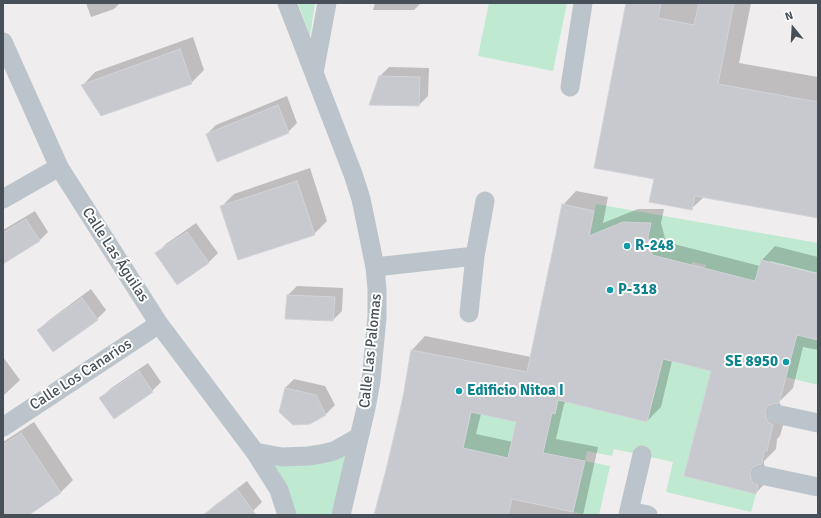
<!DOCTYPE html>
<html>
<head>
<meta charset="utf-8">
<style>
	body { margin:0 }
	#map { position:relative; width:821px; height:518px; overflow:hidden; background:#efeded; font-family:Signika,sans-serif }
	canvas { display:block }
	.frame { position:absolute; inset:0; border:4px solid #474f58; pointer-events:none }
	.north { position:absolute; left:773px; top:8px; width:40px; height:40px; -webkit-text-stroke:3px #fff; paint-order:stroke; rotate:342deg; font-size:11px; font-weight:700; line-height:16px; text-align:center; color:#474f58 }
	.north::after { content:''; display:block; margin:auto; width:14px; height:18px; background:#474f58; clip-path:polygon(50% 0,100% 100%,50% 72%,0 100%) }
</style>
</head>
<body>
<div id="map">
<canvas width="821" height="518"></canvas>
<div class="frame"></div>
<div class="north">N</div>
</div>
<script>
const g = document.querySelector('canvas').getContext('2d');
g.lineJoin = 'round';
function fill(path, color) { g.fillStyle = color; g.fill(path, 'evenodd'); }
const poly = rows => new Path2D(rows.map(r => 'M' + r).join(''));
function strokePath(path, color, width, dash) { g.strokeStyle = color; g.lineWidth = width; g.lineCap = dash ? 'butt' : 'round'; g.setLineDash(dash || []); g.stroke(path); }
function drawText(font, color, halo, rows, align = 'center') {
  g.font = font + ' Signika,sans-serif'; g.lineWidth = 4; g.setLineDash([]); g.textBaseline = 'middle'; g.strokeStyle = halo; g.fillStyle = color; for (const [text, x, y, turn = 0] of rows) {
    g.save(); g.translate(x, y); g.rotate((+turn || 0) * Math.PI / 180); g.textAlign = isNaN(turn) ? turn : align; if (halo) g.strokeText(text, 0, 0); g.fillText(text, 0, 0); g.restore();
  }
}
const green = poly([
	[298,3,315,3,310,37,310,36],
	[489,3,567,3,553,71,478,56],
	[596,204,818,243,818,274,761,260,745,322,818,340,818,385,786,377,704,276,706,265,692,262,690,272,576,404,647,422,663,359,720,373,684,476,756,494,751,512,666,492,673,462,614,449,612,456,587,451,585,461,610,466,599,515,585,515,573,512,584,461,543,453,545,412,555,414],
	[471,412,516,422,508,458,463,448],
	[359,437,341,515,287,515,266,454,273,456]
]);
const shadow = poly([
	[86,3,120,3,114,9,91,17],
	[375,3,421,3,414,10,373,10],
	[627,3,751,3,739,63,818,77,818,217,704,197,691,209,655,179],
	[193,37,204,70,191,83,83,85,95,72],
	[389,67,429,68,428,96,419,105,380,76],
	[287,96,297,123,288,132,207,134,216,125],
	[310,168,327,221,314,234,221,207,234,194],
	[576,191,608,197,603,223,638,209,664,209,661,223,666,242,760,266,762,260,775,246,818,257,818,273,770,261,770,263,818,275,818,350,803,347,793,388,779,402,782,408,787,411,780,436,777,439,776,449,764,461,764,465,767,469,769,479,756,493,712,371,672,361,661,407,647,421,566,401,564,404,556,439,598,447,583,515,375,515,404,397,412,350,425,336,531,357,563,205],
	[481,414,518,422,513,442,476,434],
	[35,211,48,232,39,241,3,262,3,230],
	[196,223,218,253,209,262,177,283,157,253,166,244],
	[297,286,343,288,342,311,333,320,286,318,288,295],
	[91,289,106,310,97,319,54,351,39,330,48,321],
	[3,357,20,380,3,396],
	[148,363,161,382,152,391,101,398,110,389],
	[294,379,325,386,335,405,326,414,310,423,285,388],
	[34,422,73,480,60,493,30,513,32,515,3,515,3,442],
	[247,481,262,502,253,511,247,515,205,515,214,506]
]);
const building = poly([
	[626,3,661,3,658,18,694,25,699,3,734,3,718,84,818,102,818,218,695,196,692,210,649,202,654,179,594,168,626,3],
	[180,49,192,84,101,116,81,85,180,49],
	[379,76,420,77,419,106,369,105,379,76],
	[278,105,289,133,217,162,206,134,278,105],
	[297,181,315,235,238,260,220,206,297,181],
	[562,204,594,211,589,236,623,222,651,223,648,237,652,255,755,281,761,260,818,274,818,340,797,335,779,403,772,404,768,406,765,411,766,418,768,422,773,425,767,451,764,451,762,464,757,465,753,467,750,472,751,479,753,483,758,485,756,494,684,476,711,371,663,359,647,422,558,400,555,414,552,413,543,453,585,461,573,512,512,499,508,515,374,515,386,470,395,432,403,397,411,350,527,372,554,244,562,204],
	[471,412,516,422,508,458,463,448,471,412],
	[26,219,40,241,3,264,3,233,26,219],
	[187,232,209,263,177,285,155,253,187,232],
	[287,295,335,297,333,321,285,319,287,295],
	[82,298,98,320,53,352,37,330,82,298],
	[139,371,153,392,114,419,99,398,139,371],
	[285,388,316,395,326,415,310,424,293,425,279,412,285,388],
	[21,433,61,493,29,515,3,515,3,445,21,433],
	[237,489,256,515,203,515,237,489]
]);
const street = poly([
	[287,3,353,174,361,199,375,267,377,289,377,317,371,381,366,408,341,515],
	[3,42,59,167,159,324,255,452,279,490,287,515],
	[314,73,327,3],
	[570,87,583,3],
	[3,199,59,167],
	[375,267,475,256,485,201],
	[469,313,475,256],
	[776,414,818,423],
	[3,427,159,324],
	[255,452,282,457,308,456,321,454,334,451,359,437],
	[761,475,818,487],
	[629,511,648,515],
	[628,515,642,455]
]);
const markers = [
	[627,246,4,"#0f9aa8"],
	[610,290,4,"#0f9aa8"],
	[786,362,4,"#0f9aa8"],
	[459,391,4,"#0f9aa8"]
];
const cultureNames = [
	["R-248",635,246],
	["P-318",618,290],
	["SE 8950",778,362,"right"],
	["Edificio Nitoa I",467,391]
];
const streetNames = [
	["Calle Las Águilas",115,255,57],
	["Calle Las Palomas",371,351,-84],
	["Calle Los Canarios",81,375,-33]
];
fill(green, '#bfead1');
fill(shadow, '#0003');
fill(building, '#c7c9cf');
strokePath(building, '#d1d3d8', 1);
strokePath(street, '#bcc4cb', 19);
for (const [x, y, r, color] of markers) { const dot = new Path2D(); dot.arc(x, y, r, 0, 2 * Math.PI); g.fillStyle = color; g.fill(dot); strokePath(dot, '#fff', 1.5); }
drawText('bold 15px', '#0d838f', '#fff', cultureNames, 'left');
drawText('15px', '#474f58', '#fff', streetNames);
</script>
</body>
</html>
